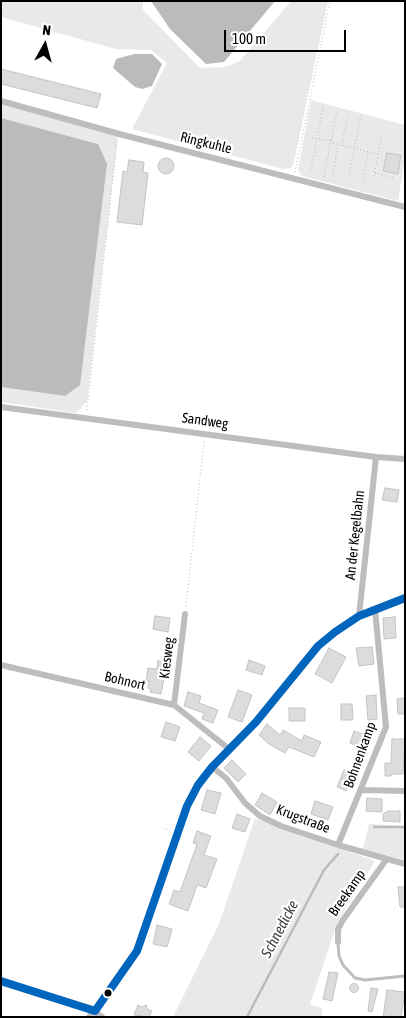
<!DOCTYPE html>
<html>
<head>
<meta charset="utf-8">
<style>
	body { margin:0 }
	#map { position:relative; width:406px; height:1018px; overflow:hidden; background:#fff; font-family:"Asap Condensed",sans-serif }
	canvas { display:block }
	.frame { position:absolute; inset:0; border:2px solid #000; pointer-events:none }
	.north { position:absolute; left:20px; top:20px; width:50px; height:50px; -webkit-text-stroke:4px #fff; paint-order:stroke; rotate:7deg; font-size:14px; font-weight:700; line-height:20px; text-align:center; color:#000 }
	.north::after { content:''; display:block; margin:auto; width:18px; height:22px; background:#000; clip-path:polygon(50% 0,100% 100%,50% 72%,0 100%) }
	.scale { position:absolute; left:224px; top:30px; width:122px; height:22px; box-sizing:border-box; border:2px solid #000; border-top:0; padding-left:6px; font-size:15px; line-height:18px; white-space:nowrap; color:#000; -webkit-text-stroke:4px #fff; paint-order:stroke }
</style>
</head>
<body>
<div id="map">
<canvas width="406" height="1018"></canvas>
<div class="frame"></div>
<div class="north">N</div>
<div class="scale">100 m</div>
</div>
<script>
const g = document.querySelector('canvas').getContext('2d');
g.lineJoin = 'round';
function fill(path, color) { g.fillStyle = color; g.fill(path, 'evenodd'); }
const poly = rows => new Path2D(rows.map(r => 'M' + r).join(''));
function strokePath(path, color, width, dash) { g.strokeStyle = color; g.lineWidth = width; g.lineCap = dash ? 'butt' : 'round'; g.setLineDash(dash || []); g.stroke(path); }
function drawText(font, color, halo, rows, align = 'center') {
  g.font = font + ' "Asap Condensed",sans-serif'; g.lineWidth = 4.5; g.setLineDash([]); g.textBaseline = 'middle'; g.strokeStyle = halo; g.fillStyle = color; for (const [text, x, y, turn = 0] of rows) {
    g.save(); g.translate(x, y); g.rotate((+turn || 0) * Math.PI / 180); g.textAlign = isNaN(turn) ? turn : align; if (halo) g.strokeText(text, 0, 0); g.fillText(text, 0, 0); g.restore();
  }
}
const green = poly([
	[1,1,143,1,143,10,200,68,225,67,240,61,291,1,328,1,294,162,291,168,283,169,132,129,167,63,151,50,116,49,1,17],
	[311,100,405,125,405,158,398,201,302,176,298,170],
	[1,104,118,135,87,402,76,413,1,402,1,387,65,396,98,144,1,118],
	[255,818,375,861,338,921,310,1004,323,1009,321,1017,173,1017,219,924],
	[369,824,405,826,405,860,363,849]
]);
const water = poly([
	[151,1,275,1,224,62,206,64,170,29],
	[134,54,152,54,162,64,152,86,142,89,135,87,113,68,116,59],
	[1,118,98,144,107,164,80,385,65,396,1,387]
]);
const stream = poly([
	[374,827,405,827],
	[247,1017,324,870,338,854]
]);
const building = poly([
	[1,69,101,94,97,108,1,84,1,69],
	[387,153,401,155,398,174,383,171,387,153],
	'158 166a8 8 0 1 1 16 0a8 8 0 1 1-16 0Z',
	[129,160,144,162,143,172,148,173,142,225,117,222,123,171,127,172,129,160],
	[385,488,399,490,397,502,382,500,385,488],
	[155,616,170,618,168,632,153,629,155,616],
	[395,617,396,638,384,639,383,618,395,617],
	[372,647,374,664,359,666,356,648,372,647],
	[329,648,346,657,332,683,315,674,329,648],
	[249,660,265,666,262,675,246,670,249,660],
	[158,661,169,662,168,670,166,669,161,694,150,692,151,689,148,688,149,681,146,681,148,668,157,669,158,661],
	[238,690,252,695,242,722,228,717,238,690],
	[188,692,201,696,199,703,218,710,213,723,202,719,204,713,184,706,188,692],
	[376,695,377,719,368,720,366,696,376,695],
	[405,698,405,714,398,714,397,699,405,698],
	[341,704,352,704,353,720,341,720,341,704],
	[289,708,305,708,305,721,289,721,289,708],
	[166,722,180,727,175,741,161,737,166,722],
	[267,724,280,735,283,730,302,741,304,735,321,742,314,757,289,747,285,753,269,744,259,735,267,724],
	[354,731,370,737,366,749,350,743,354,731],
	[200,737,211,746,199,761,188,752,200,737],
	[392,739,405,739,403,774,392,774,391,776,385,776,385,763,391,763,392,739],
	[232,760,246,774,238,782,224,768,232,760],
	[344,770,353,774,346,791,337,787,344,770],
	[207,790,221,793,215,814,201,810,207,790],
	[262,793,277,802,270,815,255,805,262,793],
	[367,798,382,799,382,812,366,811,367,798],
	[315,801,333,807,328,820,311,814,315,801],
	[388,811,400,811,400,822,383,821,383,814,388,811],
	[237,814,250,819,245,832,232,828,237,814],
	[197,831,211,836,204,855,217,859,206,888,197,885,188,911,169,904,174,890,180,892,197,844,193,843,197,831],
	[398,887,405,887,405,907,400,907,398,887],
	[157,925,172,929,167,947,153,944,157,925],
	[329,972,338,973,332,1001,323,999,329,972],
	'349.5 988a4.5 4.5 0 1 1 9 0a4.5 4.5 0 1 1-9 0Z',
	[371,988,378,989,372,1012,368,1011,371,988],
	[387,990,405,992,401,1017,383,1017,387,990],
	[138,1005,142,1007,146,1005,147,1009,152,1011,149,1017,134,1015,138,1005]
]);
const path = poly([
	[312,138,329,141],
	[330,140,333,141,331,144,329,142,330,140],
	[331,140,337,111],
	[333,143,378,154],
	[342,143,348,115],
	[311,170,323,107],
	[295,172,330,1],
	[333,173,338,145],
	[375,173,395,178],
	[349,175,361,116],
	[374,176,382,134],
	[324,177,330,144],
	[363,181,368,152],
	[87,410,117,141],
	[186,606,204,441],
	[163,828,170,830]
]);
const service = poly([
	[338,942,339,956,343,965,355,978,365,980,405,976]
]);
const minor = poly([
	[1,101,123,135,405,207],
	[1,407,376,457,405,459],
	[359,616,376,457],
	[1,665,174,705,229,749],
	[174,705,185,614],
	[212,767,226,778,245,803,260,816,281,826,338,845,405,864],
	[361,790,405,791],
	[338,845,386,727,375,609],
	[338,942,338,929,343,920,386,860],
	[1,981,90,1008,102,1017],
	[89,1017,113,987,137,951,187,806,198,785,212,767,256,722,318,646,335,632,359,616,405,598]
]);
const bus1 = poly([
	[1,981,95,1011,137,951,187,806,198,785,212,767,256,722,318,646,335,632,359,616,405,598]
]);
const markers = [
	[108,993,4.5,"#000"]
];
const streetNames = [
	["Ringkuhle",206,143,14],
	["Sandweg",205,421,8],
	["An der Kegelbahn",355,535,-84],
	["Kiesweg",167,658,-83],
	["Bohnort",125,681,13],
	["Bohnenkamp",360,755,-70],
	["Krugstraße",303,819,21],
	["Breekamp",347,893,-55]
];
const waterNames = [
	["Schnedicke",280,929,-62]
];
fill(green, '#e9e9e9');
fill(water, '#bbb');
strokePath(stream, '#bbb', 2.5);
fill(building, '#dcdcdc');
strokePath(building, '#c4c4c4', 1);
strokePath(path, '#b8b8b8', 1, [1, 2.5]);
strokePath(service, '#bdbdbd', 3);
strokePath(minor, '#bdbdbd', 6);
strokePath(bus1, '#0065bd', 8);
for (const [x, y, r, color] of markers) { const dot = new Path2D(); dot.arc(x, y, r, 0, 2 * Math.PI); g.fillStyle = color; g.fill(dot); strokePath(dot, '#fff', 2); }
drawText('14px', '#000', '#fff', streetNames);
drawText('italic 15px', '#3f3f3f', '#fff', waterNames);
</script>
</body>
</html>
